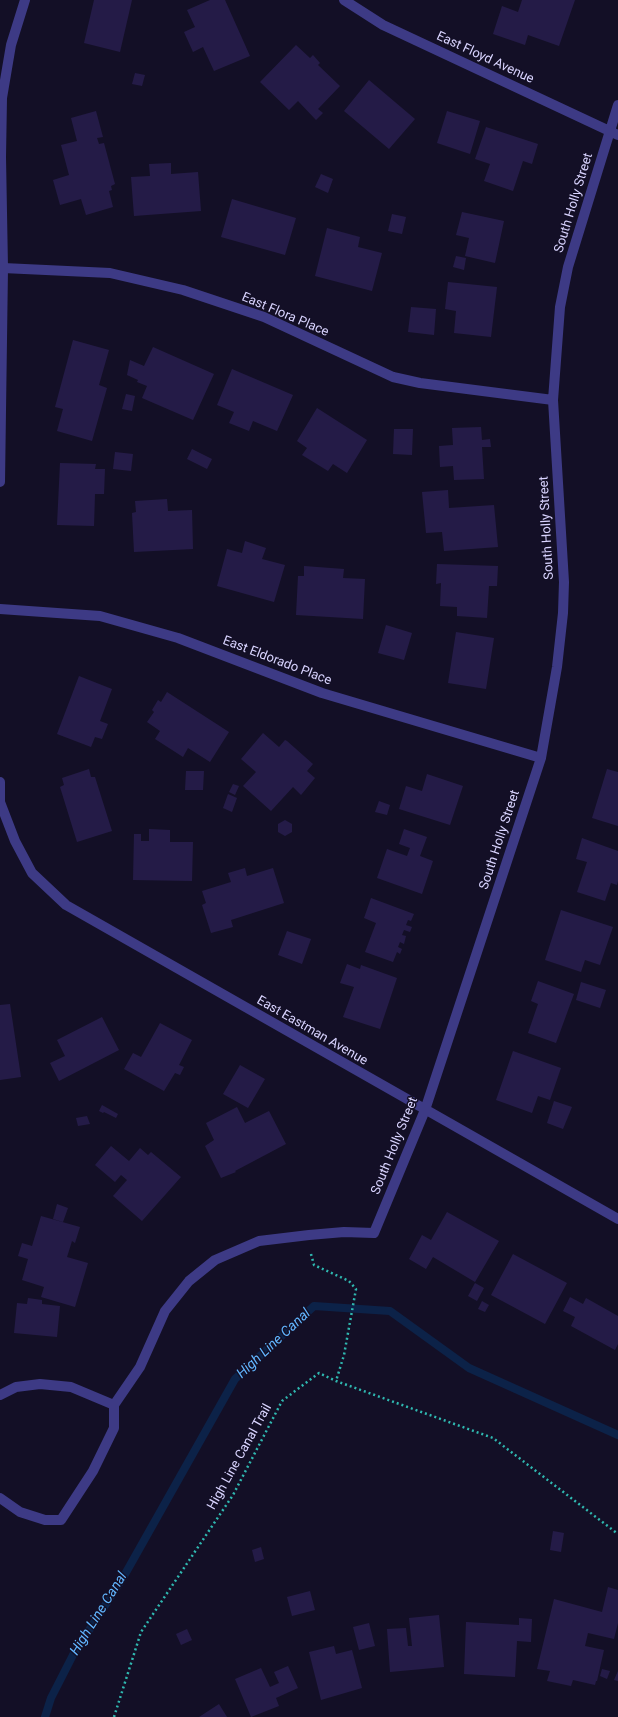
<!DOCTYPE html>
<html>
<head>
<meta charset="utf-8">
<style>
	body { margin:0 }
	canvas { display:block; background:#130f26 }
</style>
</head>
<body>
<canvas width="618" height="1717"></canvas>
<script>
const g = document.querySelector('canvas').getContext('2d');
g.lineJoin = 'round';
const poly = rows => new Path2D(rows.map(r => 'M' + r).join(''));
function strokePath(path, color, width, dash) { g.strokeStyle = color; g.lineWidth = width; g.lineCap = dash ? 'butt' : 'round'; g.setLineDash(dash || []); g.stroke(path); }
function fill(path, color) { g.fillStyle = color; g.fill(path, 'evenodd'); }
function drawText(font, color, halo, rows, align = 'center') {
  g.font = font + ' Roboto,sans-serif'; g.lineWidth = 3; g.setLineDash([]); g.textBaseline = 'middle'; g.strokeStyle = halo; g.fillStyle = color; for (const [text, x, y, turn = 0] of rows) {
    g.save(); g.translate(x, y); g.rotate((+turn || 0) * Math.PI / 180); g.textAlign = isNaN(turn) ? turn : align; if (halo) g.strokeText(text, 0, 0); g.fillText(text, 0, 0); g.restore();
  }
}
const stream = poly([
	[45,1717,51,1698,73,1655,124,1576,235,1379,314,1306,390,1311,469,1368,618,1435]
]);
const building = poly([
	[94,0,132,0,120,52,84,43],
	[210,0,225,0,250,56,214,71,203,47,193,52,184,32,195,27,187,10],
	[522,0,575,0,559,46,528,35,525,45,493,34,502,6,518,12],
	[296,45,310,58,313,55,320,63,318,65,340,86,318,109,323,113,316,120,298,101,289,110,260,82],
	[135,73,145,75,142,86,132,84],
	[369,80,415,119,389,149,344,111],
	[96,111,103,137,97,138,99,144,104,143,115,184,111,186,112,190,109,191,113,207,86,215,81,199,60,205,53,180,69,175,61,145,77,141,71,118],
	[447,111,480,121,470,154,437,143],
	[486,127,538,144,532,164,523,161,513,191,484,181,490,164,475,159],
	[171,163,171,174,198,172,201,211,134,216,131,177,150,176,149,164],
	[321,174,333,179,328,193,315,187],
	[232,199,296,218,285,255,221,237],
	[462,212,504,221,495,263,465,256,469,238,456,235],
	[392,214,406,217,402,234,388,231],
	[327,228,360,237,358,247,382,253,372,291,315,276],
	[456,256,466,258,464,270,453,267],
	[448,282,497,287,491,337,454,333,456,311,445,309],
	[411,307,436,309,434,335,408,332],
	[73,340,109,350,99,385,107,388,92,441,57,431,63,409,55,407],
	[153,347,214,374,193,420,142,398,147,386,137,382,138,380,127,375,130,360,144,366],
	[232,369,293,395,277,431,253,421,249,431,229,423,234,412,217,405],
	[126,394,135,396,132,411,122,409],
	[317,408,367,440,347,473,333,464,328,471,302,455,307,448,297,441],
	[481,427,482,440,490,439,491,447,482,447,484,479,454,480,453,466,440,467,439,446,453,445,452,428],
	[394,429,413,429,412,455,393,454],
	[192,449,212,459,207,469,187,459],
	[115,452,133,454,131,471,113,469],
	[60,463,96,464,95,469,105,469,104,494,95,494,94,526,57,525],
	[448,490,449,508,494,505,498,547,444,551,442,532,426,533,422,492],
	[167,499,168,511,192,510,193,549,134,552,132,513,136,512,135,501],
	[245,541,266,548,262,559,285,565,274,602,217,586,227,549,242,553],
	[437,564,498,566,497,586,489,586,487,618,457,616,457,607,440,606,441,583,436,584],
	[304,566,344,569,343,578,365,579,363,619,296,615,298,576,304,576],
	[386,625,412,633,404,660,378,653],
	[456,632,494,638,486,689,448,683],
	[79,676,112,689,100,721,108,724,102,739,95,737,91,747,57,734],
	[167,692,229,732,210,762,188,748,183,757,155,739,160,731,147,722,154,712,152,710,158,700,161,702],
	[263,733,279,747,285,740,287,741,313,764,307,771,315,778,301,795,293,787,271,811,243,786,256,772,241,759],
	[89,769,91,777,95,777,112,831,77,842,60,787,64,785,62,778],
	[607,769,618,772,618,826,592,818],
	[186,771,204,771,203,790,185,790],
	[427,774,463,786,450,825,399,809,406,786,422,791],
	[233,784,239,786,235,795,229,792],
	[228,794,237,798,232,812,223,808],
	[379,801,390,805,387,815,375,812],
	[285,820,292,824,292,832,285,836,278,832,278,824],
	[149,829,170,830,170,842,193,842,192,881,133,880,134,834,141,834,141,841,149,841],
	[404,829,427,837,420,856,433,861,422,894,377,878,387,849,407,856,410,848,399,844],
	[582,838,618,851,618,881,617,885,611,883,605,901,577,892,587,862,576,859],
	[245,868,247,876,273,868,284,903,231,920,233,927,211,933,202,905,206,903,202,891,231,882,228,873],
	[371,898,414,914,411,921,408,920,406,925,412,927,410,932,404,930,402,935,406,936,404,944,400,942,398,947,402,949,400,954,397,952,393,962,365,952,376,923,364,918],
	[561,910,613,927,600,965,585,960,581,972,545,960],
	[287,931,311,939,302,964,278,955],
	[347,964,360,969,361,965,397,978,380,1029,343,1017,354,987,340,983],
	[538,981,574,994,556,1043,528,1033,538,1004,531,1001],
	[581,982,606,990,600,1008,576,1000],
	[10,1004,21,1077,0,1080,0,1005],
	[102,1017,119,1050,59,1081,50,1063,65,1056,57,1040],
	[160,1023,192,1040,179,1065,184,1067,180,1075,175,1073,164,1091,124,1069,133,1053,141,1057],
	[513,1051,561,1068,550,1100,538,1096,532,1113,496,1100],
	[240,1065,265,1079,248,1108,223,1094],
	[554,1101,572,1107,563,1129,547,1123],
	[102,1105,118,1114,116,1118,104,1112,103,1113,99,1111],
	[237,1107,245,1123,269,1111,286,1144,235,1171,236,1172,221,1178,205,1146,214,1140,206,1123],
	[87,1116,90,1124,78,1126,76,1118],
	[111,1146,129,1161,140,1148,148,1155,151,1152,181,1177,142,1221,113,1196,127,1180,121,1175,115,1182,95,1165],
	[57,1204,68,1208,63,1222,53,1219],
	[447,1212,499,1241,475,1282,433,1257,426,1269,409,1259,422,1235,431,1240],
	[41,1216,80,1227,75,1243,72,1241,67,1257,88,1263,75,1307,41,1297,44,1287,22,1280,28,1259,18,1256,22,1243,32,1246],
	[513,1254,567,1283,545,1324,491,1295],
	[475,1283,484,1288,477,1301,468,1296],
	[570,1297,583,1304,586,1298,618,1316,618,1344,615,1350,571,1326,575,1317,563,1311],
	[28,1298,42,1300,42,1304,60,1306,57,1337,14,1333,17,1303,27,1304],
	[482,1301,489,1305,485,1312,478,1309],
	[553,1531,564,1533,561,1552,550,1550],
	[261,1547,264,1559,255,1562,252,1550],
	[608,1587,618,1590,618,1623,614,1639,588,1633,585,1646,604,1650,597,1681,596,1681,595,1685,573,1680,571,1686,547,1681,550,1671,537,1669,554,1599,602,1612],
	[310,1591,315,1610,292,1616,287,1597],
	[439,1615,444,1667,390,1672,387,1629,406,1628,408,1646,412,1646,409,1618],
	[519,1618,532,1619,531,1642,517,1641,515,1677,464,1674,466,1622,519,1625],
	[369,1623,375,1646,359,1650,353,1627],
	[187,1629,192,1640,181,1645,176,1634],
	[334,1646,336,1654,352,1650,362,1688,321,1700,309,1652],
	[288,1666,298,1688,276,1698,279,1706,251,1717,235,1679,261,1668,270,1687,279,1683,274,1672],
	[602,1669,610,1671,607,1679,600,1676],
	[618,1671,618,1681,614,1680],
	[219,1704,227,1717,199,1717]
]);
const path = poly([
	[311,1254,314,1265,349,1281,356,1289,344,1355,336,1381],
	[114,1717,141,1632,233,1495,282,1401,319,1373,336,1381,493,1438,618,1534]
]);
const minor = poly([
	[344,0,383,25,618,135],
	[3,268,110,273,183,290,264,317,393,377,420,383,553,400],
	[0,482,3,268,1,157,2,98,11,45,25,0],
	[0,609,100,616,178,638,322,693,541,758],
	[0,782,0,802,15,841,32,873,66,905,618,1219],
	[0,1395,16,1387,40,1384,71,1387,114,1405],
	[0,1498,20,1512,45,1520,61,1520,93,1471,114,1428,114,1405,140,1367,165,1311,189,1281,215,1260,259,1241,309,1235,344,1232,374,1233,425,1110,541,758,557,667,563,613,564,582,553,400,560,307,568,267,618,105]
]);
const streetNames = [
	["East Floyd Avenue",485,58,25],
	["South Holly Street",574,203,-73],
	["East Flora Place",285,315,23],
	["South Holly Street",547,528,-93],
	["East Eldorado Place",277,661,21],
	["South Holly Street",500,840,-72],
	["East Eastman Avenue",312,1031,30],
	["South Holly Street",395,1146,-68],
	["High Line Canal Trail",240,1457,-61]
];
const waterNames = [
	["High Line Canal",274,1344,-43],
	["High Line Canal",99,1614,-58]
];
strokePath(stream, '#0c2248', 8);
fill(building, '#241b47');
strokePath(path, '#2fb8b0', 2.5, [2, 3]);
strokePath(minor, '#3d3a85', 10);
drawText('13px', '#d9d4ff', '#130f26', streetNames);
drawText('italic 14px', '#62b6ff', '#130f26', waterNames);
</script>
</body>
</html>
